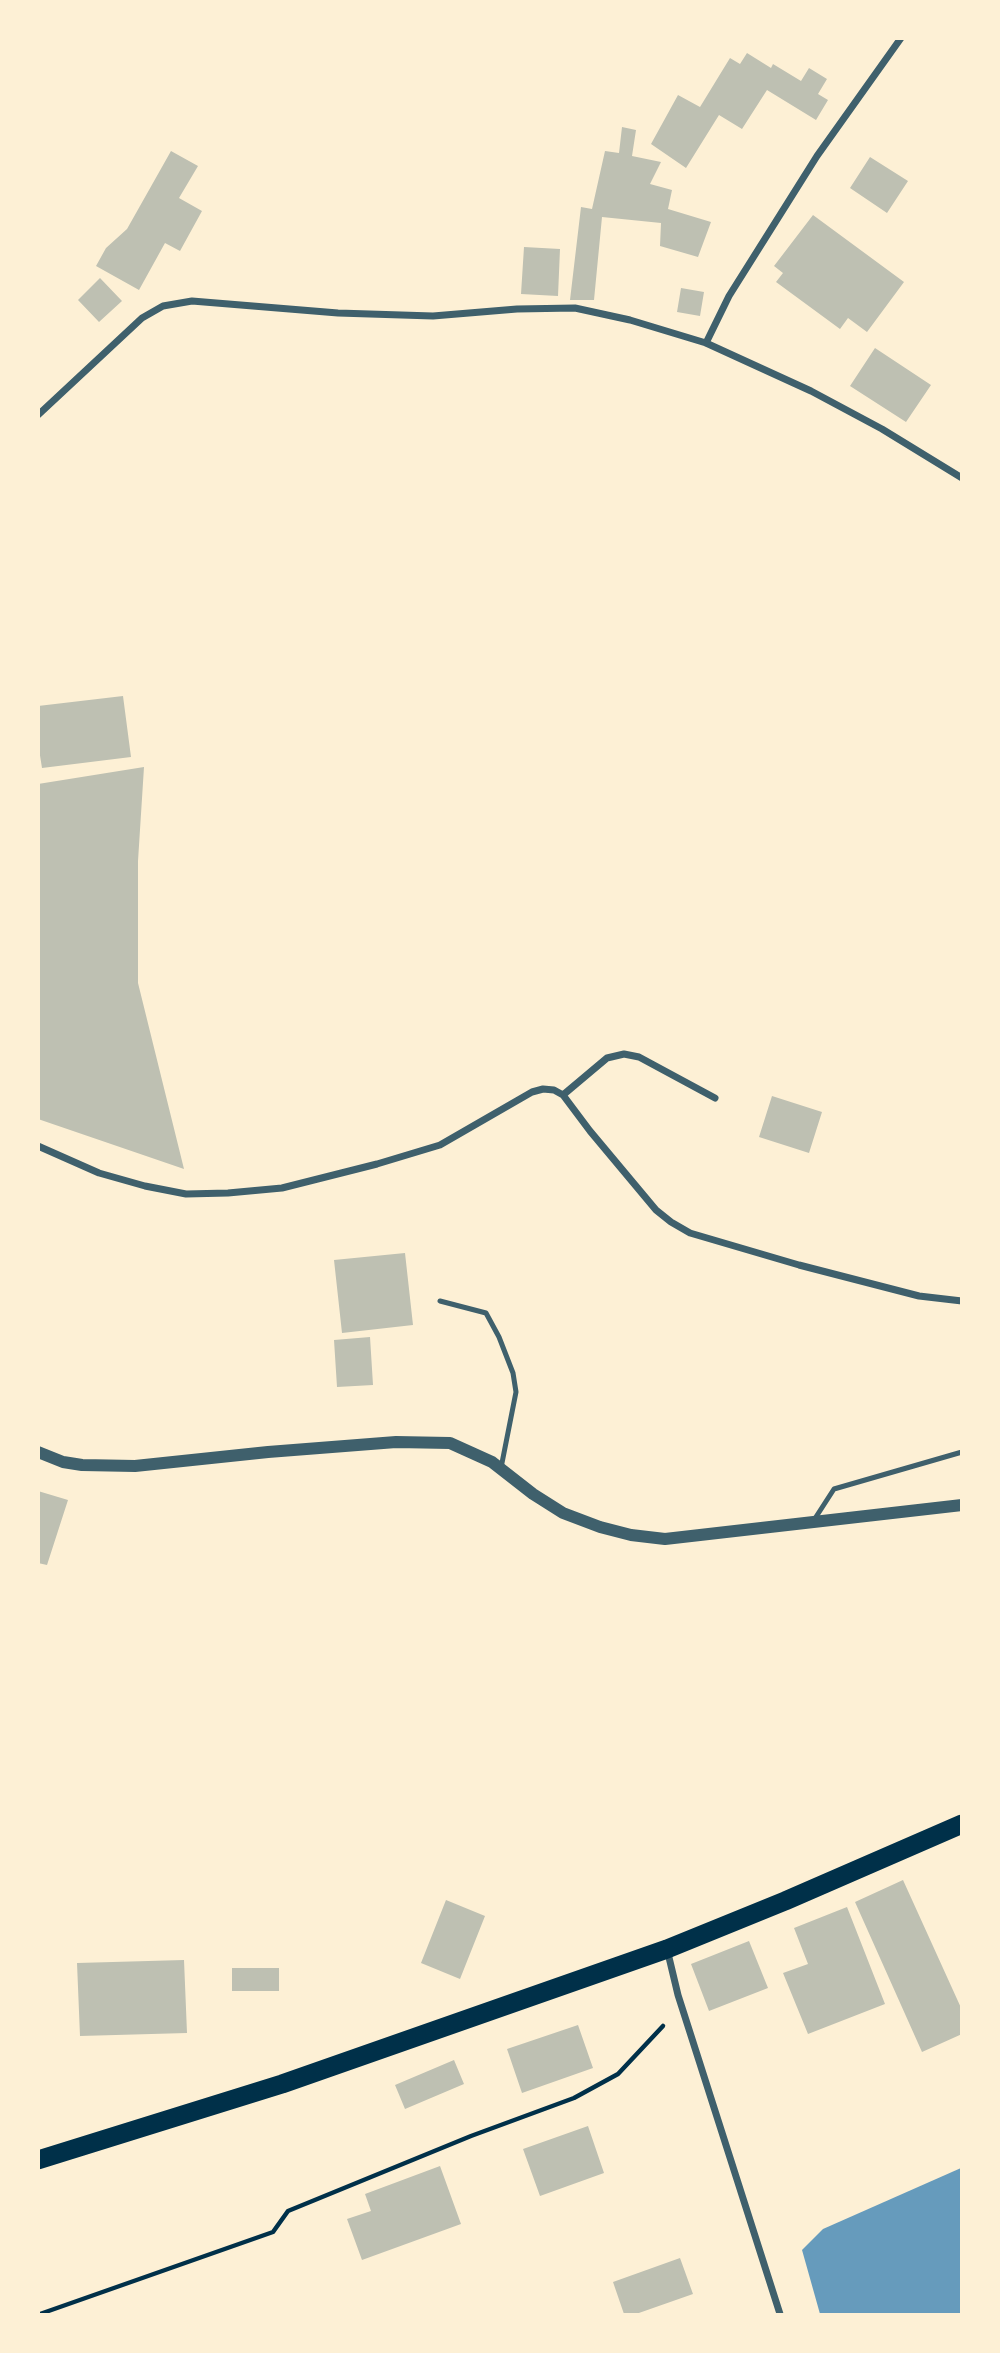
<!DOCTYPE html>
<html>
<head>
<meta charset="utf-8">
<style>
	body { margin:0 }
	#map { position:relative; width:1000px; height:2353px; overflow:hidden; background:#fdf0d5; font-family:"Fira Sans",sans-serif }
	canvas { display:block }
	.frame { position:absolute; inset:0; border:40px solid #fdf0d5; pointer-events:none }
</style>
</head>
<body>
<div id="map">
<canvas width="1000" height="2353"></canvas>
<div class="frame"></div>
</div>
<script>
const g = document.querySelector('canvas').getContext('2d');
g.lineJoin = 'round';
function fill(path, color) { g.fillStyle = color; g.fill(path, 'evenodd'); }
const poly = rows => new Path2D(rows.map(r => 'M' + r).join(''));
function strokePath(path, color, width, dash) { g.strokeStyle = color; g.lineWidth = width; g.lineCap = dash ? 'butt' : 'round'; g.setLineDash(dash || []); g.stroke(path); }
const water = poly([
	[961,2168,961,2314,820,2314,802,2250,823,2229]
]);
const building = poly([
	[747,53,771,68,773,64,801,81,809,68,827,79,818,94,828,100,816,120,767,90,742,129,719,115,686,168,651,144,678,95,700,107,730,58,740,64],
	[622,127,636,130,632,156,661,162,650,184,672,190,668,209,711,222,698,257,660,246,661,223,602,217,594,300,570,300,581,207,592,209,605,151,619,153],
	[171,151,198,166,179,198,202,211,180,251,165,243,139,290,96,266,106,248,127,229],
	[870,157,908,181,887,213,850,188],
	[813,215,904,282,867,332,848,318,840,329,776,282,783,273,774,266],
	[524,247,560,249,558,296,521,294],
	[100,278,122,301,99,322,78,300],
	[681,288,704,292,700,316,677,312],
	[875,348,931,385,906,422,850,386],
	[123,696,131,757,42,768,38,743,38,706],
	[144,767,138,861,138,983,184,1169,38,1119,38,784],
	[772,1096,822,1112,809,1153,759,1137],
	[405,1253,413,1325,342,1333,334,1260],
	[370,1337,373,1385,337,1387,334,1340],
	[38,1491,68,1500,47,1565,38,1563],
	[903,1880,962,2010,962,2034,922,2052,855,1902],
	[446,1900,485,1916,460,1979,421,1963],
	[847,1907,885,2004,808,2034,783,1973,808,1964,794,1928],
	[749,1941,768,1988,709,2011,691,1964],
	[184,1960,187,2033,80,2036,77,1963],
	[232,1968,279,1968,279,1991,232,1991],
	[578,2025,593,2068,522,2093,507,2049],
	[454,2060,464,2084,405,2109,395,2085],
	[588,2126,604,2173,540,2196,523,2149],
	[440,2166,461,2224,362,2260,347,2219,371,2211,365,2194],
	[680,2258,693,2294,636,2314,624,2314,613,2282]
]);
const path = poly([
	[40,2314,273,2232,288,2211,471,2136,574,2098,618,2074,663,2026]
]);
const service = poly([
	[440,1301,486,1313,499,1337,513,1373,516,1392,501,1468],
	[814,1520,834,1489,962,1452]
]);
const minor = poly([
	[706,343,729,296,817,156,901,38],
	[38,415,142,318,163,306,192,301,338,313,433,316,517,309,575,308,630,320,706,343,811,391,882,429,962,478],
	[563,1095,607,1058,624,1054,639,1057,715,1098],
	[38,1146,99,1173,145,1186,186,1194,228,1193,282,1188,377,1164,440,1145,532,1092,543,1089,554,1090,563,1095,590,1131,656,1210,671,1222,690,1233,799,1265,919,1296,962,1301],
	[667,1949,678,1995,780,2314]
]);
const tertiary = poly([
	[38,1452,63,1462,82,1465,135,1466,268,1452,396,1442,450,1443,492,1462,533,1494,563,1513,600,1527,631,1535,665,1539,962,1505]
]);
const trunk = poly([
	[38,2160,282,2084,667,1949,785,1901,962,1824]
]);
fill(water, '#669bbc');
fill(building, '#bec0b2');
strokePath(path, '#003049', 4.5);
strokePath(service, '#3f606c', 5);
strokePath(minor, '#3f606c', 7);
strokePath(tertiary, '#3f606c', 12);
strokePath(trunk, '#003049', 19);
</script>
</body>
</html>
